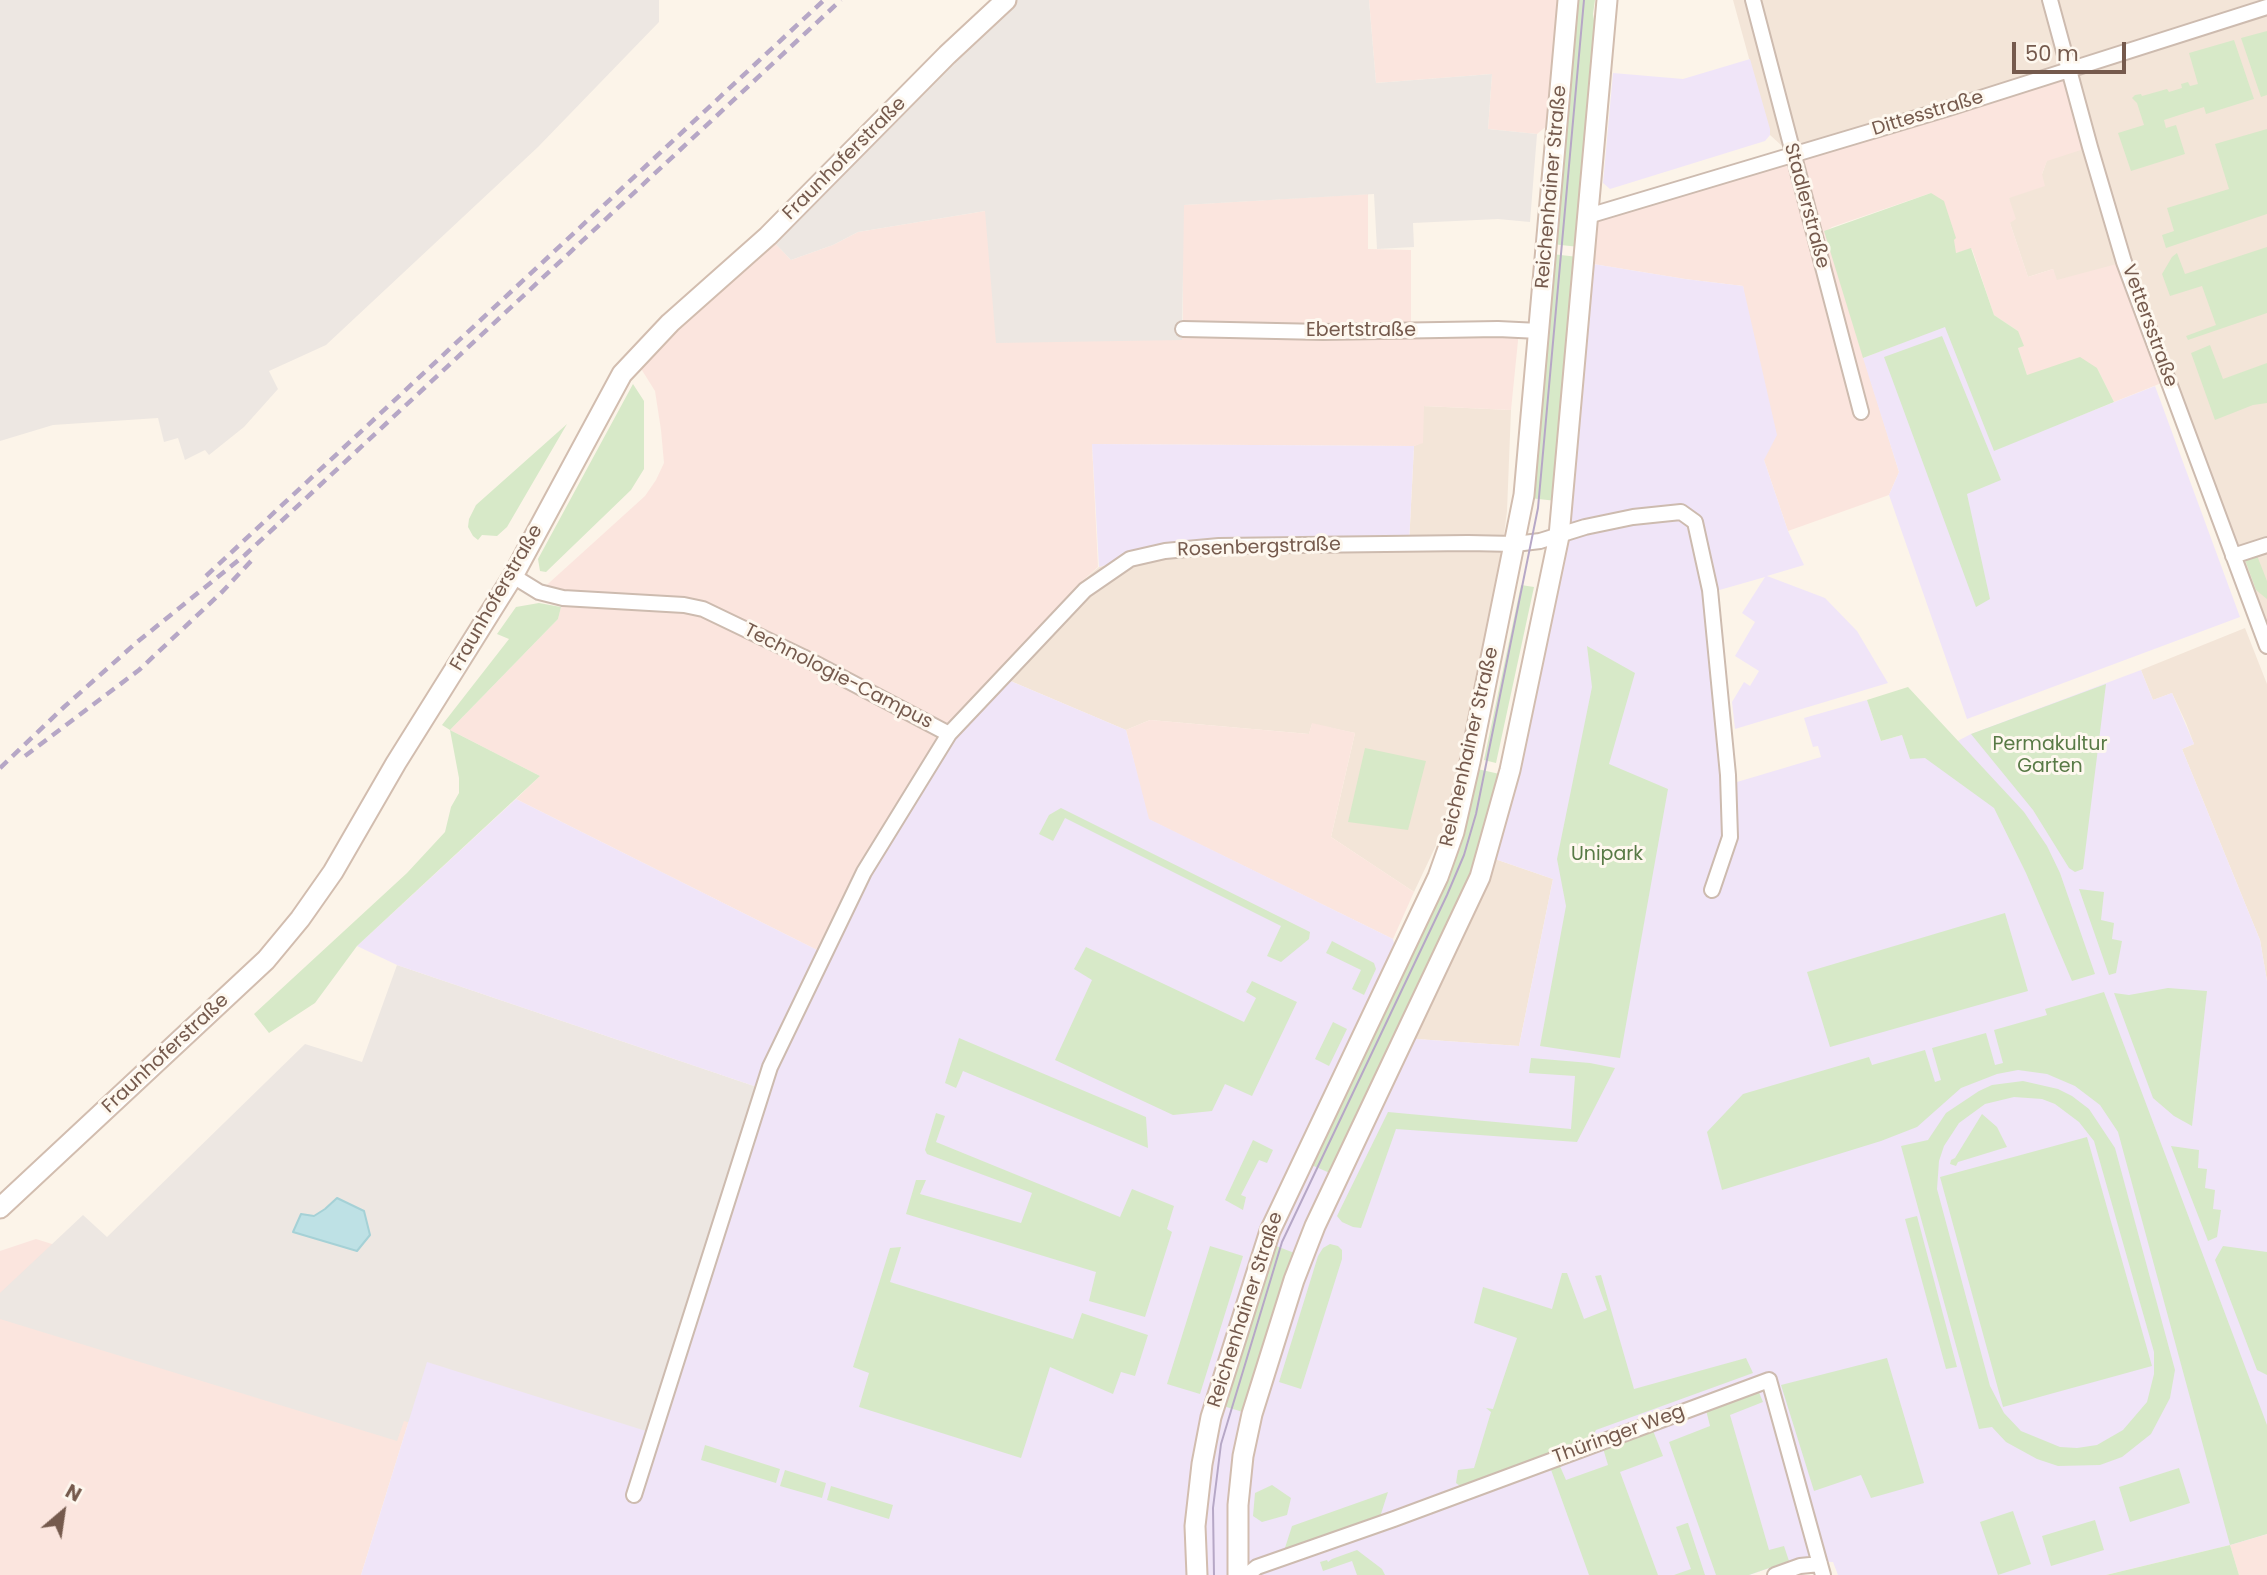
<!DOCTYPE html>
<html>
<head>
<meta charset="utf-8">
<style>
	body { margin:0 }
	#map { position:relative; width:2267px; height:1575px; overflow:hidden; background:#fcf4e9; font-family:Poppins,sans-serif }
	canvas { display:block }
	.north { position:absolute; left:28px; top:1477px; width:70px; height:70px; -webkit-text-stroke:5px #fef8ef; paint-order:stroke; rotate:29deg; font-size:19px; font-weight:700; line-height:28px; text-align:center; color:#755a4d }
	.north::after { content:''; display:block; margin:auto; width:24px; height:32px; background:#755a4d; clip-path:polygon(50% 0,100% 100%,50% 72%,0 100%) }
	.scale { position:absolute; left:2012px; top:42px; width:114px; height:32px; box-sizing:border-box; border:4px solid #755a4d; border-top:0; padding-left:9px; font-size:21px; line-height:24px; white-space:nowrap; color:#755a4d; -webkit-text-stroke:5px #fef8ef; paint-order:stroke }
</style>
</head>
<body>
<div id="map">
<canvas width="2267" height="1575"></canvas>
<div class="north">N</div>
<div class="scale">50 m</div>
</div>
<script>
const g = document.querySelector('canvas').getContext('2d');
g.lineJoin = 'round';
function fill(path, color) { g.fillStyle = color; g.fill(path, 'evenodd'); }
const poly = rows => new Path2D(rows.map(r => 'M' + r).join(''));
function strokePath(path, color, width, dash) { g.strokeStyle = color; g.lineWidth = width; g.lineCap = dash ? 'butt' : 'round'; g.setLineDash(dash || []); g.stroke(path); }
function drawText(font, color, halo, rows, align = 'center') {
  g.font = font + ' Poppins,sans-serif'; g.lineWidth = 6; g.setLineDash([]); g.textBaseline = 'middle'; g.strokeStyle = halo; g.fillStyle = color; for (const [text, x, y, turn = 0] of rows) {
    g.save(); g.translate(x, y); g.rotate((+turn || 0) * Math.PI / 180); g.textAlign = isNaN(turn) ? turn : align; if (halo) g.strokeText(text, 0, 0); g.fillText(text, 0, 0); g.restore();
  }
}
const residential = poly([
	[1733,0,2267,0,2267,646,2169,380,2056,280,2053,269,2028,277,2010,223,2009,198,2042,174,2047,160,1792,155,1770,135],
	[1423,406,1511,410,1507,511,1499,574,1471,714,1440,837,1414,892,1331,837,1355,733,1312,724,1309,734,1150,720,1126,730,1001,677,1080,583,1099,567,1165,551,1409,544,1414,446,1423,442],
	[2245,628,2267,684,2267,981,2260,940,2182,749,2194,744,2186,723,2172,693,2153,700,2141,670],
	[1492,858,1553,879,1519,1046,1416,1039,1409,1017]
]);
const commercial = poly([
	[1369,0,1566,0,1553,121,1537,134,1488,129,1492,74,1376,83],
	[2068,68,2090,147,2047,161,2042,174,2045,186,2009,198,2016,219,2010,223,2028,277,2053,269,2057,280,2124,262,2169,380,2114,402,2097,368,2027,375,2018,348,2018,331,1994,315,1972,249,1956,253,1931,193,1832,227,1825,232,1899,472,1889,495,1788,531,1764,460,1743,286,1685,279,1587,263,1597,214],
	[1368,194,1368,249,1411,250,1411,322,1520,321,1511,410,1424,406,1423,443,1414,446,1092,444,1098,567,1080,583,1000,677,825,954,516,799,540,776,450,730,558,619,563,598,539,592,645,496,656,480,664,463,661,430,655,391,635,359,768,236,791,260,833,245,858,232,985,211,1105,340,1181,340,1183,324,1183,205],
	[1150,720,1309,734,1312,723,1355,733,1331,837,1414,892,1393,939,1148,819,1126,730],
	[36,1239,427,1362,361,1575,0,1575,0,1251],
	[2267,1534,2267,1575,2239,1575,2230,1545]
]);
const industrial = poly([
	[0,0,659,0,659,22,538,147,326,345,269,371,278,389,244,427,209,455,205,450,185,460,178,438,164,442,158,418,53,425,0,441],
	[1006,0,1369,0,1376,83,1492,74,1488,129,1537,134,1530,222,1498,219,1413,223,1414,247,1377,249,1374,194,1184,205,1182,340,996,343,985,211,858,232,833,245,791,260,768,236],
	[397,965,760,1088,637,1466,541,1462,404,1421,397,1441,0,1319,0,1293,83,1215,107,1237,305,1044,362,1062]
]);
const education = poly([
	[1750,59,1770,129,1770,135,1765,141,1610,189,1603,183,1613,73,1683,79],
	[1587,263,1685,279,1743,286,1777,435,1764,460,1788,531,1804,565,1767,576,1825,598,1857,631,1888,683,1735,729,1732,702,1744,682,1750,686,1759,671,1735,656,1755,622,1742,613,1765,577,1716,591,1727,732,1737,782,1821,757,1818,746,1813,747,1804,718,1867,700,1881,741,1902,735,1925,758,1971,734,2141,670,2153,700,2172,693,2194,744,2182,749,2260,940,2267,981,2267,1534,2230,1545,2106,1575,1838,1575,1833,1562,1789,1561,1750,1575,361,1575,427,1362,646,1431,760,1088,397,965,357,946,516,799,825,954,949,734,1001,677,1126,730,1149,819,1393,939,1409,1017,1416,1039,1519,1046,1553,879,1492,858,1529,698],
	[1945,326,2041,431,2155,386,2240,617,1967,719,1889,495,1899,472,1863,358],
	[1092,444,1414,446,1409,544,1219,546,1130,559,1099,567]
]);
const green = poly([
	[1573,0,1595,0,1593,14,1598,47,1579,247,1552,244],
	[2267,31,2267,95,2261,97,2241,38],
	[2234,40,2254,99,2206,114,2204,107,2164,120,2166,128,2176,125,2185,154,2131,171,2118,133,2144,125,2137,103,2132,98,2135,95,2141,94,2142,96,2167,89,2169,92,2182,88,2181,84,2188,82,2190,86,2198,84,2189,53],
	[2267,129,2267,214,2166,248,2162,235,2174,231,2167,208,2229,189,2215,144],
	[1931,193,1944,201,1956,238,1954,240,1956,253,1971,248,1994,315,2018,331,2024,346,2018,348,2027,375,2080,357,2097,368,2114,402,1994,451,1945,327,1863,358,1824,231],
	[2267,247,2267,313,2188,340,2186,336,2216,325,2202,286,2170,296,2162,274,2172,257,2177,253,2185,274],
	[1552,254,1578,257,1557,501,1529,498],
	[1942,336,2001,480,1967,494,1990,599,1976,607,1884,357],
	[2210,345,2223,379,2267,363,2267,403,2253,405,2215,420,2191,353],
	[633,384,644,401,644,469,631,490,546,572,540,571,538,559],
	[567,424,507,527,497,536,482,535,478,540,473,536,468,527,469,519,476,505],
	[2256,553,2267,581,2267,599,2256,590,2244,557],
	[1521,585,1534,587,1496,763,1484,760],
	[539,603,561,607,558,619,450,730,540,776,357,946,315,1003,269,1033,254,1014,407,873,445,832,451,807,459,793,459,778,450,730,442,725,509,639,497,634,516,607],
	[1587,646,1635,673,1609,764,1668,789,1620,1058,1540,1046,1566,906,1557,859,1592,687],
	[2106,684,2083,869,2075,872,2069,868,2033,810,1971,734],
	[1908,687,2024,812,2047,846,2060,873,2095,974,2072,981,2026,873,1994,808,1925,758,1910,759,1902,735,1881,741,1867,700],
	[1365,748,1426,761,1408,830,1348,822],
	[1473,768,1504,775,1484,849,1332,1174,1307,1163,1363,1046],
	[1061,808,1310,932,1309,939,1281,962,1267,956,1281,926,1065,818,1053,841,1039,834,1049,815],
	[2079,889,2104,892,2101,920,2114,923,2112,939,2122,941,2116,973,2109,975],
	[2005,913,2028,991,1830,1047,1807,972],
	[1332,941,1374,963,1376,969,1364,995,1352,989,1361,970,1326,953],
	[1086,947,1244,1022,1256,998,1246,992,1252,981,1297,1002,1252,1096,1225,1084,1212,1111,1173,1115,1055,1060,1092,980,1074,969],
	[2168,988,2207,991,2192,1126,2174,1116,2153,1098,2114,993,2129,995],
	[2104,992,2267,1425,2267,1534,2230,1545,2239,1575,2106,1575,2230,1545,2118,1132,2100,1105,2075,1086,2047,1074,2018,1070,1997,1074,1961,1088,1917,1127,1881,1141,1722,1190,1707,1132,1743,1094,1869,1057,1872,1065,1925,1050,1935,1082,1941,1080,1932,1048,1986,1033,1995,1065,2003,1063,1994,1030,2047,1015,2045,1009],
	[1333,1022,1347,1029,1329,1066,1315,1059],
	[959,1038,1146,1117,1148,1148,963,1071,956,1088,945,1083],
	[1531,1058,1590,1063,1615,1068,1577,1142,1396,1129,1361,1228,1353,1227,1342,1222,1337,1216,1388,1112,1571,1129,1575,1076,1529,1073],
	[2023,1081,2058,1089,2072,1096,2089,1109,2115,1148,2175,1370,2170,1398,2151,1434,2122,1457,2100,1465,2058,1466,2037,1459,2006,1442,1992,1427,1979,1429,1901,1146,1928,1140,1946,1113,1979,1091,1992,1085],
	[2014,1097,2042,1099,2055,1104,2079,1122,2094,1141,2154,1352,2154,1374,2147,1402,2123,1430,2097,1445,2077,1448,2060,1447,2021,1431,2004,1413,1990,1386,1937,1189,1939,1161,1944,1146,1959,1123,1985,1104],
	[936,1113,945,1116,936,1142,1120,1217,1132,1189,1174,1206,1167,1229,1172,1232,1145,1317,1089,1301,1096,1272,906,1214,916,1180,926,1180,920,1194,1021,1223,1032,1193,927,1154,925,1150],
	[1982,1114,1997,1127,2007,1147,1958,1162,1956,1166,1950,1164,1951,1160,1955,1158],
	[2087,1137,2152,1366,2003,1407,1940,1177],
	[1253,1140,1273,1150,1267,1163,1259,1160,1241,1195,1246,1197,1243,1210,1225,1200],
	[2171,1146,2199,1150,2198,1168,2207,1169,2205,1188,2215,1190,2213,1209,2221,1210,2217,1237,2208,1241],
	[1917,1216,1957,1367,1946,1369,1905,1219],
	[1271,1244,1297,1254,1246,1413,1220,1405],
	[1330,1244,1338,1246,1342,1250,1342,1259,1301,1389,1279,1382,1318,1256,1323,1248],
	[1210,1246,1243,1256,1200,1394,1167,1384],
	[2223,1246,2267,1252,2267,1375,2257,1370,2215,1260],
	[901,1247,890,1282,1073,1339,1082,1313,1148,1335,1135,1376,1121,1372,1113,1394,1050,1367,1021,1458,859,1407,869,1373,853,1367,890,1248],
	[1562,1273,1567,1273,1584,1319,1607,1310,1595,1276,1601,1275,1634,1389,1746,1358,1753,1373,1596,1430,1592,1437,1460,1486,1456,1483,1458,1470,1474,1468,1491,1412,1486,1408,1493,1409,1517,1338,1474,1323,1483,1287,1552,1309],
	[1887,1358,1924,1483,1871,1498,1861,1475,1814,1491,1781,1385],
	[1758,1390,1763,1402,1730,1415,1769,1550,1784,1546,1789,1561,1749,1575,1716,1575,1669,1442,1710,1426,1706,1410],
	[1652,1428,1663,1456,1620,1472,1658,1575,1589,1575,1550,1467,1559,1464,1566,1480,1608,1465,1602,1445],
	[705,1445,780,1469,776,1483,701,1460],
	[2179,1468,2190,1503,2130,1522,2119,1487],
	[785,1470,826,1483,822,1498,780,1486],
	[1272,1485,1291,1498,1287,1515,1262,1522,1253,1516,1255,1493],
	[831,1486,893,1505,889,1519,827,1500],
	[1388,1492,1380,1517,1284,1551,1292,1526],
	[2013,1511,2031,1564,1998,1575,1980,1522],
	[2095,1520,2104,1550,2051,1566,2042,1536],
	[1687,1523,1688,1523,1705,1575,1674,1575,1691,1569,1676,1527],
	[1357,1550,1382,1569,1385,1575,1357,1575,1352,1561,1323,1571,1320,1562,1327,1560,1328,1562,1332,1559]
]);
const water = poly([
	[337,1198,364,1211,370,1235,357,1251,293,1232,301,1214,314,1216,325,1209,337,1198]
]);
const street = poly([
	[1753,0,1861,412],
	[2050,0,2090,147,2124,262,2267,646],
	[1588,216,1946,109,2267,7],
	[1183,329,1323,332,1498,329,1539,331],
	[2233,556,2267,545],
	[513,576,539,592,563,598,684,605,703,609,803,657,949,734],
	[634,1495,770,1067,864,872,949,734,1085,590,1130,559,1165,551,1219,546,1468,543,1515,544,1540,541,1585,527,1633,517,1681,512,1695,522,1710,590,1728,775,1730,837,1712,890],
	[1247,1575,1257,1567,1394,1519,1769,1380,1823,1575],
	[1775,1575,1800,1566,1820,1564]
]);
const secondary = poly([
	[0,1208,266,960,300,919,333,872,396,763,513,576,622,374,670,323,768,236,947,55,1006,0],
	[1197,1575,1195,1526,1202,1464,1211,1417,1270,1231,1438,877,1454,832,1470,762,1524,495,1568,0],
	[1238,1575,1238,1505,1243,1456,1252,1414,1294,1280,1315,1226,1480,877,1510,770,1559,536,1607,0]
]);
const tram = poly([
	[1214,1575,1213,1508,1221,1444,1282,1242,1447,895,1464,855,1476,814,1538,508,1584,0]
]);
const rail = poly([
	[206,576,824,0],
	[25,756,139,670,222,592,252,560],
	[0,768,64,707,136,643,245,555,841,0]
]);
const streetNames = [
	["Dittesstraße",1928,114,-17],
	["Fraunhoferstraße",845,159,-45],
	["Reichenhainer Straße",1552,187,-85],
	["Stadlerstraße",1806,206,75],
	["Vettersstraße",2149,326,70],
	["Ebertstraße",1361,331],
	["Rosenbergstraße",1259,548,-2],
	["Fraunhoferstraße",497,598,-60],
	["Technologie-Campus",838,677,27],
	["Reichenhainer Straße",1470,747,-77],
	["Fraunhoferstraße",166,1054,-43],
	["Reichenhainer Straße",1246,1310,-72],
	["Thüringer Weg",1619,1435,-20]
];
const parkNames = [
	["Permakultur",2050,745],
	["Garten",2050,767],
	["Unipark",1607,855]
];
fill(residential, '#f3e5d8');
fill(commercial, '#fbe5de');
fill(industrial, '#ede7e2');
fill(education, '#f0e5f8');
fill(green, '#d7e9c8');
fill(water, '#bee1e5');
strokePath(water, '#a5d1d6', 2);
strokePath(street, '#cdbbaf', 18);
strokePath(secondary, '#d2bdaf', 23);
strokePath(street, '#fff', 14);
strokePath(secondary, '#fff', 19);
strokePath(tram, '#b6a7c6', 2);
strokePath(rail, '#b6a7c6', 4.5, [10, 7]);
drawText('19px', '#755a4d', '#fef8ef', streetNames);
drawText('19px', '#587a46', '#fef8ef', parkNames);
</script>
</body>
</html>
